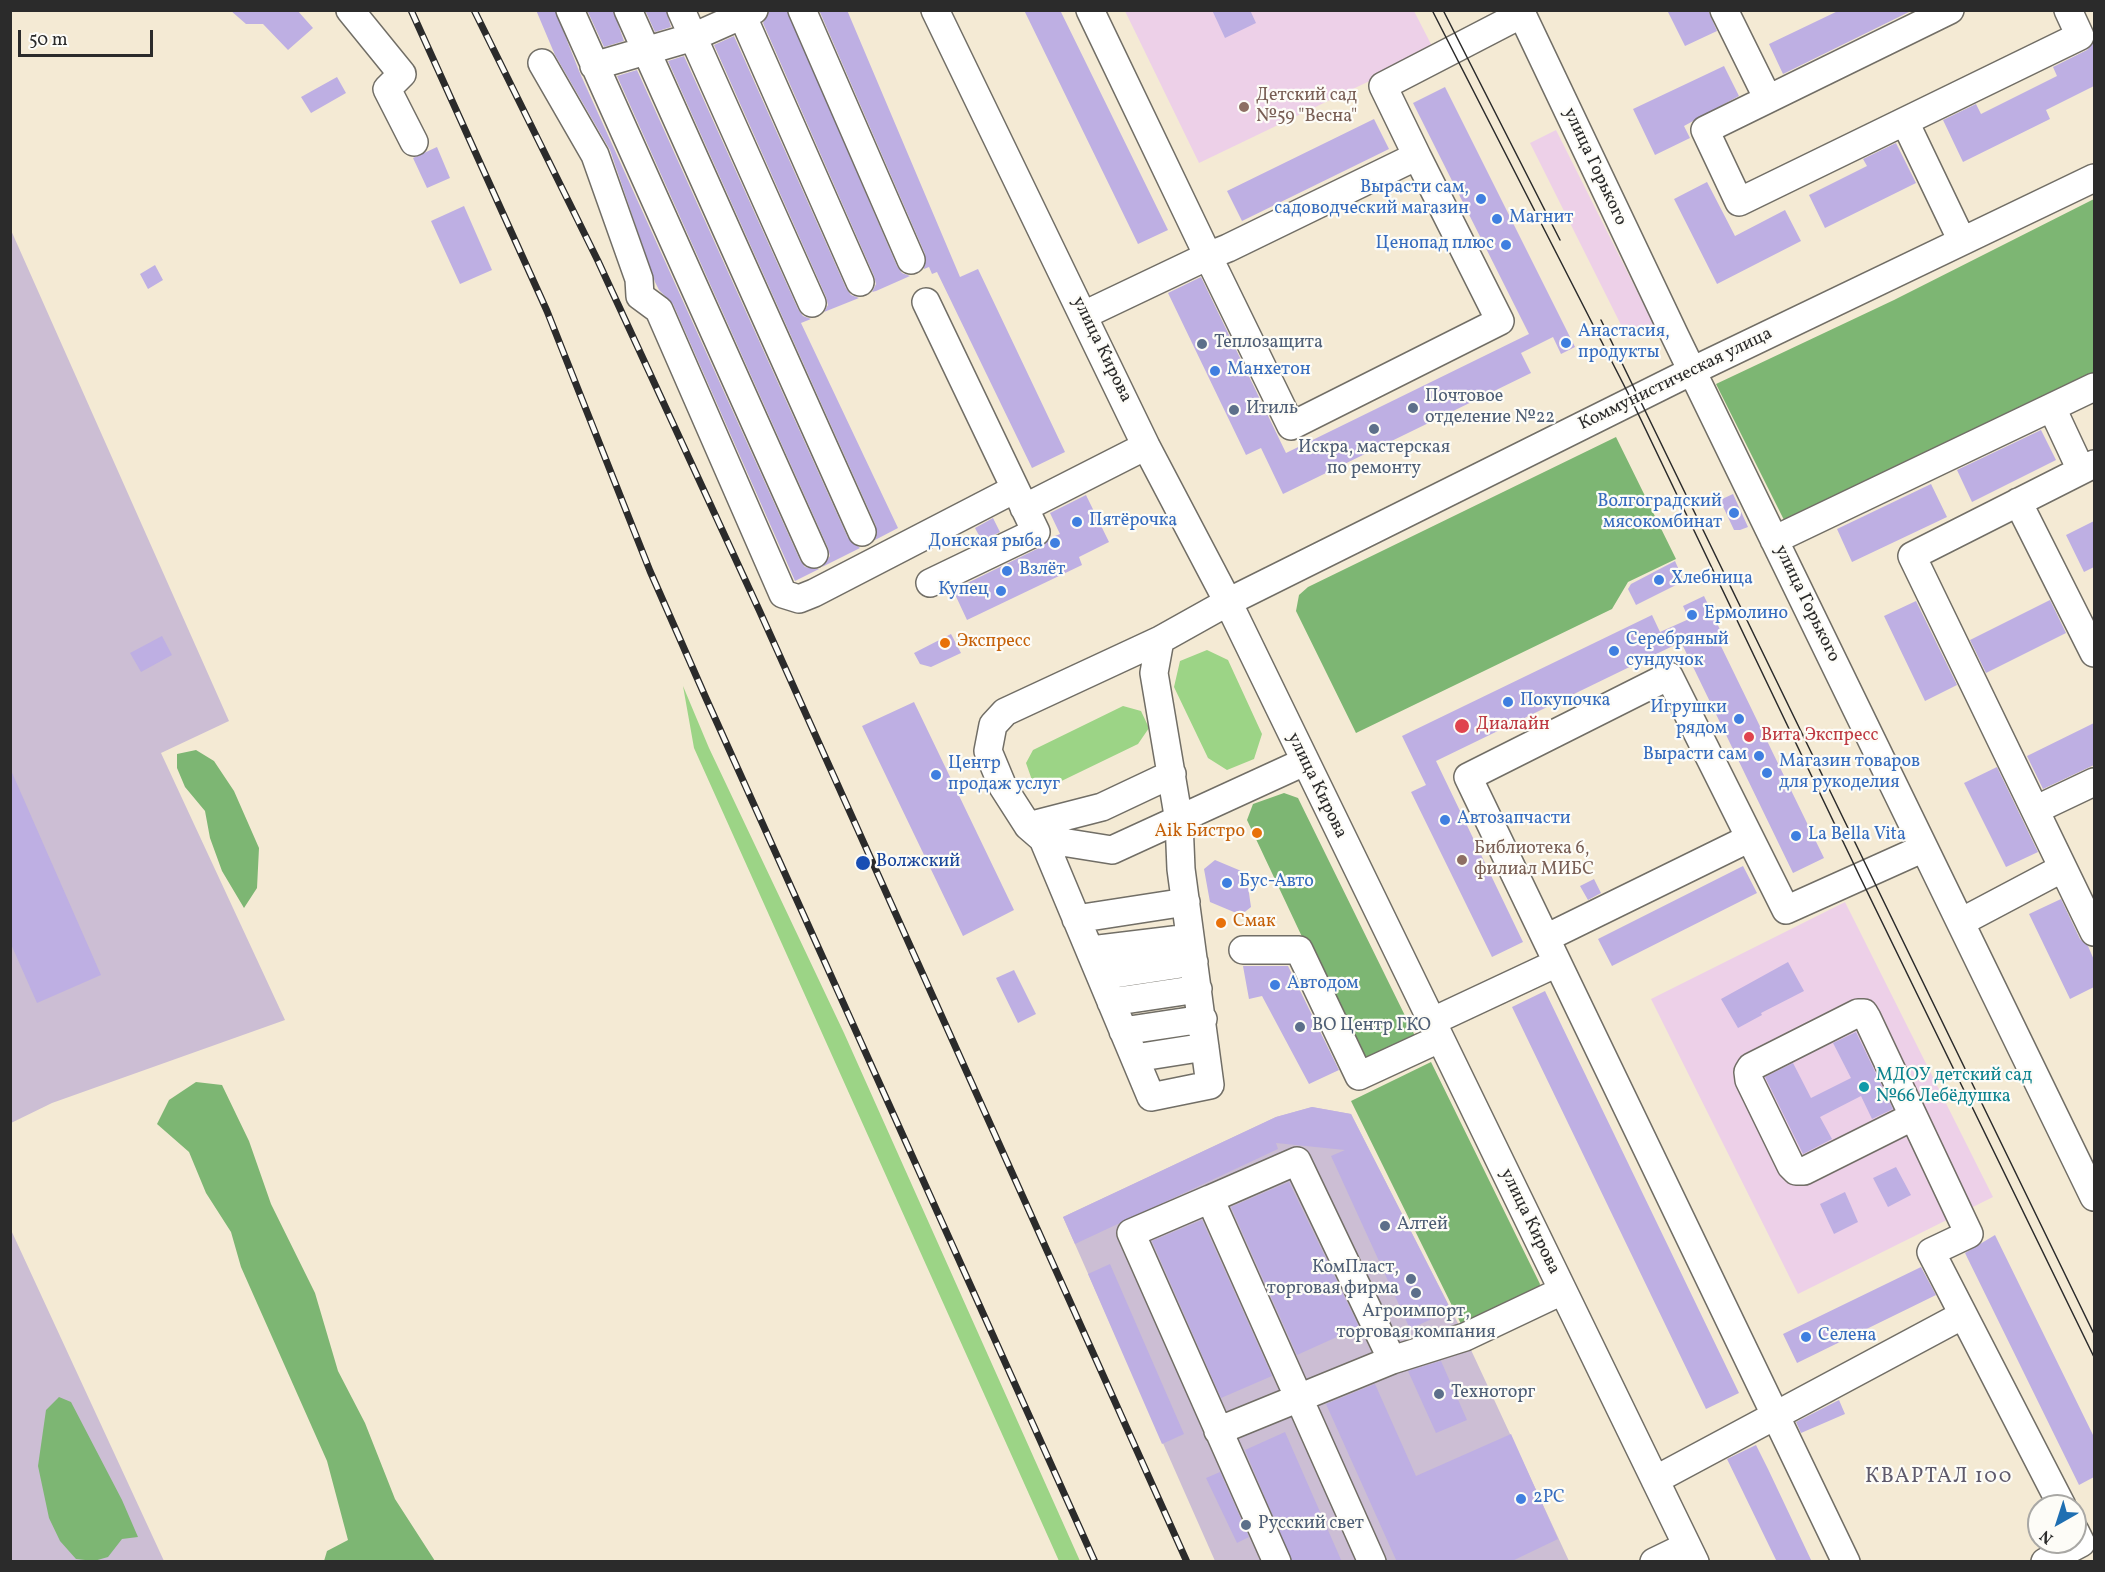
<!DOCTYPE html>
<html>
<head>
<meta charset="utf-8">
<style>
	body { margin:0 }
	#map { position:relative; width:2105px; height:1572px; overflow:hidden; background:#f4ead4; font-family:Vollkorn,serif }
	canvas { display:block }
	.frame { position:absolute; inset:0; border:12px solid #2b2b2b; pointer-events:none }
	.north { position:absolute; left:2027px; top:1494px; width:60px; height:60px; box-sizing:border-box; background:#fdfcf7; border:2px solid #a9a8a5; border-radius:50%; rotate:219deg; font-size:16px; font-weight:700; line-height:24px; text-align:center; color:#2b2b2b }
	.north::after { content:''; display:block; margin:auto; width:21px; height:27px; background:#1f6fb2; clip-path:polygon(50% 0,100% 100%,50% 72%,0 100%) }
	.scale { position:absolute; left:18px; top:30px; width:135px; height:27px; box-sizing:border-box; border:3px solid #2b2b2b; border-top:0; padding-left:8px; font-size:18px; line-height:21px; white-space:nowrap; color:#2b2b2b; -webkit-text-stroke:4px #fdfcf7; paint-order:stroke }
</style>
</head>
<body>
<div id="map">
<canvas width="2105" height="1572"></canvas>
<div class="frame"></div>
<div class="north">N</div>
<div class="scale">50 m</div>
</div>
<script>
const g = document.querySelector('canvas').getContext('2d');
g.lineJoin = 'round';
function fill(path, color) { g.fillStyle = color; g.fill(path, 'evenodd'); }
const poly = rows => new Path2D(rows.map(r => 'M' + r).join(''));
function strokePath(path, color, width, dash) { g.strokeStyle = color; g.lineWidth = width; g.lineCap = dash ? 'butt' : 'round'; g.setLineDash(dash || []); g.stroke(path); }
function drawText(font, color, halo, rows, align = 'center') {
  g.font = font + ' Vollkorn,serif'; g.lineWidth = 4.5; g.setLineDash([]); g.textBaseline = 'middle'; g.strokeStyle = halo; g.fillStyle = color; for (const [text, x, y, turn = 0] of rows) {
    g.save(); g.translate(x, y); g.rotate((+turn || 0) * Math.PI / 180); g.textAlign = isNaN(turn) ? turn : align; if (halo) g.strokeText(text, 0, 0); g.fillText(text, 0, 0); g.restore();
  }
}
const built = poly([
	[1125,11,1414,11,1434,50,1199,163],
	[1556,130,1654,325,1628,339,1530,143],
	[1845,902,1993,1197,1798,1294,1651,999]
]);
const industrial = poly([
	[10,228,229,721,161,753,285,1020,52,1103,11,1123],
	[1312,1107,1351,1114,1465,1337,1569,1561,1215,1561,1063,1217,1276,1117],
	[11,1230,164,1561,11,1561]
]);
const green = poly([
	[1207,650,1228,660,1262,734,1254,759,1227,770,1208,758,1174,687,1180,661],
	[683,686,709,748,844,1033,1080,1561,1059,1561,694,748],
	[1123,706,1141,711,1149,728,1138,744,1047,788,1033,783,1026,763,1033,750]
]);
const forest = poly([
	[2094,199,2094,374,1787,526,1716,384,1894,300],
	[1616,437,1676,559,1628,582,1612,609,1356,733,1296,611,1299,595,1308,587],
	[196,750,214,761,234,791,259,848,257,888,244,908,222,871,210,838,205,811,185,787,177,768,177,754],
	[1284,793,1298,798,1415,1036,1361,1062,1247,820,1253,804],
	[1431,1062,1540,1284,1538,1293,1463,1328,1351,1101],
	[196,1082,222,1085,249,1141,271,1204,315,1293,338,1371,365,1423,395,1499,435,1561,324,1561,327,1551,348,1540,327,1461,241,1267,231,1232,206,1193,189,1152,157,1124,169,1100],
	[59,1397,71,1402,122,1500,138,1537,122,1539,108,1557,94,1561,76,1559,60,1541,49,1518,38,1466,46,1410]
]);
const building = poly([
	[230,10,297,10,313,28,288,50,263,24,246,24],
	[536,10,555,10,579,71,800,560,805,567,819,569,795,581,673,304,659,290,655,282,610,150,555,55],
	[587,10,613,10,624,41,604,47],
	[645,10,666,10,671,27,655,32],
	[770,10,787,10,897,266,902,273,910,276,876,291,872,292,876,284,874,276,763,23],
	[819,10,847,10,960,277,978,269,1065,452,1032,468,937,272,932,274,929,267,924,269,925,254],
	[1024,10,1060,10,1168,230,1138,244],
	[1212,10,1250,10,1256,23,1225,38],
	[1667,10,1708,10,1717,31,1685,46],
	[1840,10,1913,10,1783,74,1769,44],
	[734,36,846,288,851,295,859,298,824,312,828,305,826,297,714,45],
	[2094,42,2094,86,2046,110,2050,119,1963,162,1943,120,1976,104,1981,114,2057,76,2053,67,2087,50],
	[684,56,798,309,803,316,811,319,801,323,898,528,875,540,876,526,668,61],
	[1724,66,1739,96,1684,126,1690,138,1655,155,1633,109],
	[637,70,848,538,860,548,822,567,830,556,828,548,617,76],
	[337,77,346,93,311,113,301,97],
	[1445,87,1575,347,1561,354,1553,337,1521,353,1531,373,1283,494,1261,448,1246,455,1168,293,1201,277,1286,453,1529,334,1413,103],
	[1374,119,1389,149,1242,221,1227,191],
	[1896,143,1916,183,1825,228,1809,195,1867,166,1863,159],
	[437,147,450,178,427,188,413,158],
	[1707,182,1735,236,1785,210,1801,241,1717,284,1674,199],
	[464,206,492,270,460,284,431,221],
	[155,265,163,280,148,289,140,274],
	[2041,430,2056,460,1972,502,1957,470],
	[1931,484,1947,517,1852,562,1837,529],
	[1733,494,1748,527,1740,530,1734,530,1720,500],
	[1086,495,1109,542,1079,557,1082,565,967,620,953,590,1043,546,1050,538,1060,534,1050,513],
	[993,518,1000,532,982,541,975,528],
	[2094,521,2094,567,2084,572,2066,535],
	[1675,561,1682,577,1680,583,1636,605,1628,589,1631,584],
	[1704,596,1724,638,1718,640,1824,858,1793,873,1681,642,1436,761,1523,942,1492,957,1411,792,1426,785,1402,736,1652,615,1660,632,1689,619,1683,606],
	[2050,600,2066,633,1986,673,1970,640],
	[1916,601,1957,685,1925,701,1884,616],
	[951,634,961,653,931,667,920,664,914,653],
	[162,636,172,655,141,672,130,653],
	[914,702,1014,910,963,936,862,726],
	[2094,723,2094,765,2043,789,2027,756],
	[1997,767,2038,852,2006,867,1964,783],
	[10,768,101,975,37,1003,10,942],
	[1215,860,1246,873,1251,907,1241,915,1210,902,1204,869],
	[1743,866,1757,893,1612,966,1598,939],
	[1594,879,1601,893,1588,900,1580,886],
	[2061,899,2080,939,2088,946,2094,960,2094,987,2070,999,2029,914],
	[1788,962,1804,991,1761,1013,1762,1015,1738,1028,1721,999],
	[1243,966,1288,966,1339,1070,1309,1084,1262,996,1249,999],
	[1014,970,1036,1014,1018,1023,996,978],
	[1545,991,1739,1393,1706,1409,1512,1007],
	[1856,1032,1893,1109,1872,1119,1861,1096,1820,1117,1832,1139,1803,1154,1765,1077,1793,1063,1811,1098,1851,1078,1833,1043],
	[1312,1107,1351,1114,1451,1310,1410,1329,1331,1156,1345,1150,1276,1143,1278,1149,1075,1244,1063,1217,1276,1117],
	[1896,1167,1911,1195,1888,1207,1873,1178],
	[1289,1182,1359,1327,1297,1355,1231,1207],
	[1845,1192,1858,1222,1834,1234,1820,1204],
	[1202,1220,1272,1376,1221,1398,1152,1241],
	[1995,1235,2094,1437,2094,1477,2079,1485,1965,1253],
	[1110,1264,1184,1434,1162,1444,1088,1274],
	[1921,1267,1936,1295,1797,1363,1783,1334],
	[1441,1361,1467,1420,1436,1433,1408,1371],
	[1375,1384,1416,1476,1511,1434,1558,1539,1510,1562,1397,1562,1326,1404],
	[1839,1400,1845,1414,1801,1433,1796,1422],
	[1285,1432,1342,1562,1292,1562,1245,1450],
	[1756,1445,1768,1469,1812,1562,1777,1562,1727,1459],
	[1220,1472,1249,1537,1237,1543,1206,1478]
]);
const minor = poly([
	[350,10,402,74,387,89,414,142],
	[570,10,814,554],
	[628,10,862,532],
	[681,10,812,303],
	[740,10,860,282],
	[802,10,911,260],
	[935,10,1146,446,1228,602,1695,1562],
	[1520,10,1675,336,2094,1197],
	[1724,10,1768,99],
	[1950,10,1705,130,1739,202,2080,36,2068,10],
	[542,63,595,155,639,279,640,296,659,310,783,594,799,599,814,593,1015,489],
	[594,66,693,37,754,10],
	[1905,122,1962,241],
	[1417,156,1383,86,1522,14],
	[926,302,1036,532,930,583],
	[1084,315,1208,256,1228,248,1417,156,1500,321,1291,426,1208,256,1090,10],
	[2052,408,2081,470],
	[2094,464,1912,556,2094,932],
	[2018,502,2094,653],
	[1024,508,1146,446],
	[1774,540,2094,387],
	[1304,762,1112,850,1043,839,1028,826,1003,787,988,751,993,725,1005,712,1160,640,1228,602,1692,371,2094,178],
	[2035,810,2094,782],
	[1028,826,1102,807,1172,774],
	[1043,839,1151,1097,1210,1085,1181,869,1179,821,1154,673,1160,640],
	[1076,919,1186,902],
	[1961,922,2063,868],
	[1546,938,1750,838],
	[1091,950,1190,938],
	[1243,950,1299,950,1359,1076,1439,1039],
	[1102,976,1194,962],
	[1111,1002,1198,989],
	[1431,1022,1557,963],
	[1123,1031,1203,1019],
	[1135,1058,1205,1047],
	[1912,1117,1804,1171,1796,1171,1791,1166,1749,1080,1748,1072,1751,1067,1858,1013,1864,1013,1867,1018,1969,1234,1931,1252,2062,1506],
	[1210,1199,1131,1233,1277,1562],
	[1218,1431,1392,1360,1465,1337,1562,1291],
	[1655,1480,1963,1315],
	[1372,1562,1210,1199,1297,1161,1392,1360],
	[1654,1562,1687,1546],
	[1846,1562,1468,777,1669,676,1786,910,1924,848],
	[2045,1562,2081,1543,2075,1531]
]);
const tram = poly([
	[1432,10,1632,401,1860,877,2094,1357],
	[1443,10,1560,240],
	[1601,320,2094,1334]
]);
const rail = poly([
	[411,10,547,311,650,571,705,696,1095,1562],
	[474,10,598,261,760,612,1187,1562]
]);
const markers = [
	[1244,107,6,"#8d6e63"],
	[1481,199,6,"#3f7fe0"],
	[1497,219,6,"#3f7fe0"],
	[1506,245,6,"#3f7fe0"],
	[1566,343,6,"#3f7fe0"],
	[1202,344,6,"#5c6f8a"],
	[1215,371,6,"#3f7fe0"],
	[1413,408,6,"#5c6f8a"],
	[1234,410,6,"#5c6f8a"],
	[1374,429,6,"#5c6f8a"],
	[1734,513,6,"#3f7fe0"],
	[1077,522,6,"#3f7fe0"],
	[1055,543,6,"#3f7fe0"],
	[1007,571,6,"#3f7fe0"],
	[1659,580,6,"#3f7fe0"],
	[1001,591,6,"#3f7fe0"],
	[1692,615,6,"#3f7fe0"],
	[945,643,6,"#e8710a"],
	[1614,651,6,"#3f7fe0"],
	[1508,702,6,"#3f7fe0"],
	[1739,719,6,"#3f7fe0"],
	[1462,726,8,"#e0444e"],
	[1749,737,6,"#e0444e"],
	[1759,756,6,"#3f7fe0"],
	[1767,773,6,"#3f7fe0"],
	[936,775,6,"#3f7fe0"],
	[1445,820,6,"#3f7fe0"],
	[1257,833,6,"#e8710a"],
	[1796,836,6,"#3f7fe0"],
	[1462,860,6,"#8d6e63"],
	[863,863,8,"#1a4fb4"],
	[1227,883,6,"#3f7fe0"],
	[1221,923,6,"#e8710a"],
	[1275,985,6,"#3f7fe0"],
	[1300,1027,6,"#5c6f8a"],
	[1864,1087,6,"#0f9aa8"],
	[1385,1226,6,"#5c6f8a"],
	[1411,1279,6,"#5c6f8a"],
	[1416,1293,6,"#5c6f8a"],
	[1806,1337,6,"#3f7fe0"],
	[1439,1394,6,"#5c6f8a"],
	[1521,1499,6,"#3f7fe0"],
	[1246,1525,6,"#5c6f8a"]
];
const educationNames = [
	["Детский сад",1256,97],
	["№59 \"Весна\"",1256,118],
	["Библиотека 6,",1474,850],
	["филиал МИБС",1474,871]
];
const streetNames = [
	["улица Горького",1594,167,65],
	["улица Кирова",1101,350,64],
	["Коммунистическая улица",1676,380,-26],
	["улица Горького",1806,604,64],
	["улица Кирова",1316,786,64],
	["улица Кирова",1529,1222,64]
];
const shopNames = [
	["Вырасти сам,",1469,189,"right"],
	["садоводческий магазин",1469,210,"right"],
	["Магнит",1509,219],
	["Ценопад плюс",1494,245,"right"],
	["Анастасия,",1578,333],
	["продукты",1578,354],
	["Манхетон",1227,371],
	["Волгоградский",1722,503,"right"],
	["мясокомбинат",1722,524,"right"],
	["Пятёрочка",1089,522],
	["Донская рыба",1043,543,"right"],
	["Взлёт",1019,571],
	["Хлебница",1671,580],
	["Купец",989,591,"right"],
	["Ермолино",1704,615],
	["Серебряный",1626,641],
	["сундучок",1626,662],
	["Покупочка",1520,702],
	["Игрушки",1727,709,"right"],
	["рядом",1727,730,"right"],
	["Вырасти сам",1747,756,"right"],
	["Магазин товаров",1779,763],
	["для рукоделия",1779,784],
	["Центр",948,765],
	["продаж услуг",948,786],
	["Автозапчасти",1457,820],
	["La Bella Vita",1808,836],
	["Бус-Авто",1239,883],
	["Автодом",1287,985],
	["Селена",1818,1337],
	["2РС",1533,1499]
];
const serviceNames = [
	["Теплозащита",1214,344],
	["Почтовое",1425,398],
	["отделение №22",1425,419],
	["Итиль",1246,410],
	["Искра, мастерская",1374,449,"center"],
	["по ремонту",1374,470,"center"],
	["ВО Центр ГКО",1312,1027],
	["Алтей",1397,1226],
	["КомПласт,",1399,1269,"right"],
	["торговая фирма",1399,1290,"right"],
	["Агроимпорт,",1416,1313,"center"],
	["торговая компания",1416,1334,"center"],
	["Техноторг",1451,1394],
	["Русский свет",1258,1525]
];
const foodNames = [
	["Экспресс",957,643],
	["Aik Бистро",1245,833,"right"],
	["Смак",1233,923]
];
const healthNames = [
	["Диалайн",1476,726],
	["Вита Экспресс",1761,737]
];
const transitNames = [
	["Волжский",876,863]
];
const cultureNames = [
	["МДОУ детский сад",1876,1077],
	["№66 Лебёдушка",1876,1098]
];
const quarterNames = [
	["КВАРТАЛ 100",1939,1478]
];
fill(built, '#edd0e8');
fill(industrial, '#ccbed4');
fill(green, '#9cd486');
fill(forest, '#7db673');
fill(building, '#beafe3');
strokePath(minor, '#716e66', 30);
strokePath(minor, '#fff', 27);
strokePath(tram, '#2b2b2b', 1.5);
strokePath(rail, '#2b2b2b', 7);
strokePath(rail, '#fdfcf7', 4.5, [14]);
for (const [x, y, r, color] of markers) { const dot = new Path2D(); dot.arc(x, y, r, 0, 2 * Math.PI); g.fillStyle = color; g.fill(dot); strokePath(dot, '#fdfcf7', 2); }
drawText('18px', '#785e54', '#fdfcf7', educationNames, 'left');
drawText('18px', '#2b2b2b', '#fdfcf7', streetNames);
drawText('18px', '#366cbe', '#fdfcf7', shopNames, 'left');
drawText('18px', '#4e5e75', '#fdfcf7', serviceNames, 'left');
drawText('18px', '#c56008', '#fdfcf7', foodNames, 'left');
drawText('18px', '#be3a42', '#fdfcf7', healthNames, 'left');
drawText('18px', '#164399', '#fdfcf7', transitNames, 'left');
drawText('18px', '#0d838f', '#fdfcf7', cultureNames, 'left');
g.letterSpacing = '1.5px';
drawText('21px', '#5e596b', '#fdfcf7', quarterNames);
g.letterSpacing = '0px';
</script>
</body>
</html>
